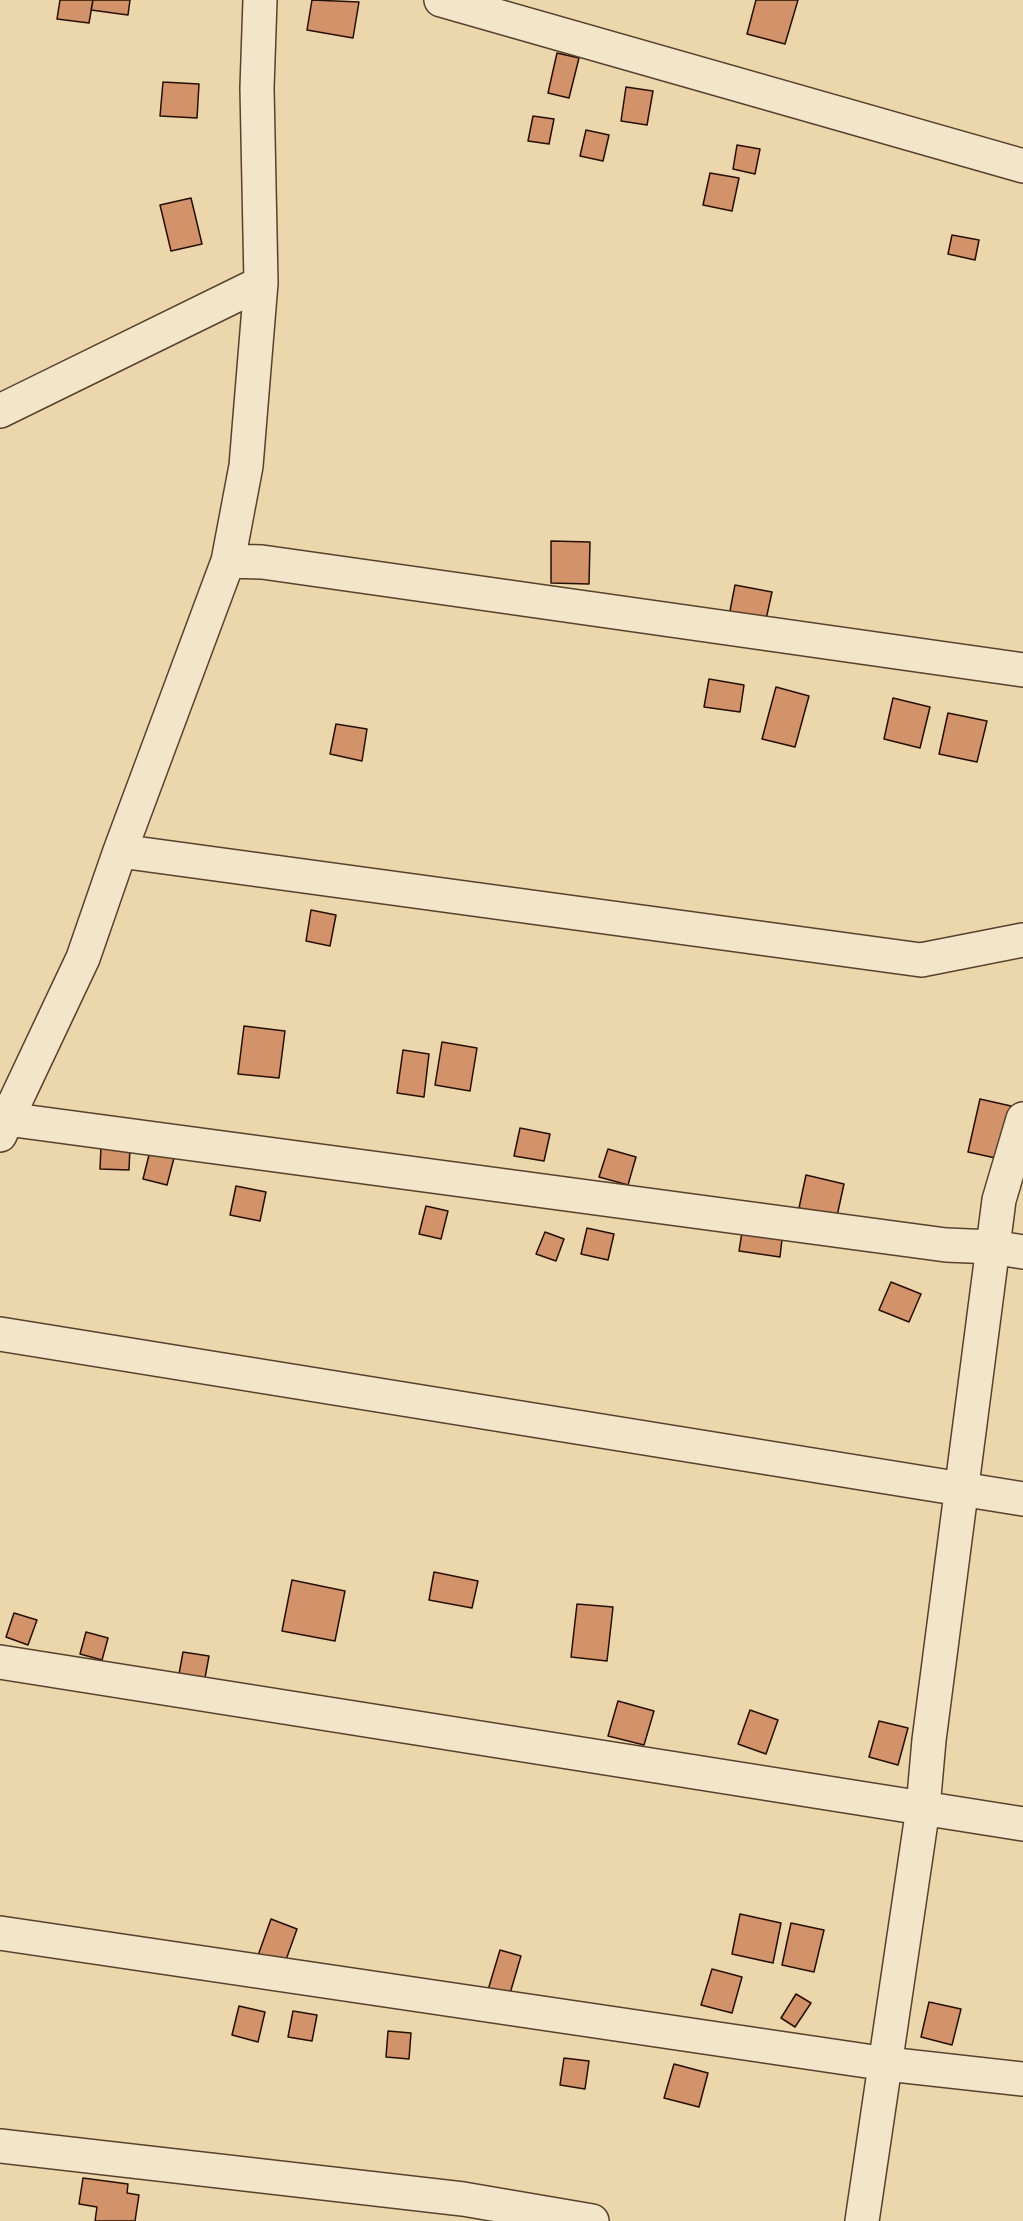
<!DOCTYPE html>
<html>
<head>
<meta charset="utf-8">
<style>
	body { margin:0 }
	canvas { display:block; background:#ecd7ad }
</style>
</head>
<body>
<canvas width="1023" height="2221"></canvas>
<script>
const g = document.querySelector('canvas').getContext('2d');
g.lineJoin = 'round';
function fill(path, color) { g.fillStyle = color; g.fill(path, 'evenodd'); }
const poly = rows => new Path2D(rows.map(r => 'M' + r).join(''));
function strokePath(path, color, width, dash) { g.strokeStyle = color; g.lineWidth = width; g.lineCap = dash ? 'butt' : 'round'; g.setLineDash(dash || []); g.stroke(path); }
const building = poly([
	[60,0,93,0,89,23,57,19,60,0],
	[93,0,130,0,128,15,91,10,93,0],
	[312,0,359,2,353,38,307,30,312,0],
	[756,0,798,0,785,44,747,34,756,0],
	[557,53,579,58,569,98,548,93,557,53],
	[163,82,199,84,197,118,160,116,163,82],
	[626,87,653,91,647,125,621,121,626,87],
	[533,116,554,119,549,144,528,141,533,116],
	[586,130,609,135,603,161,580,156,586,130],
	[737,145,760,149,755,174,733,169,737,145],
	[710,173,739,178,732,211,703,205,710,173],
	[191,198,202,244,171,251,160,205,191,198],
	[952,235,979,240,975,260,948,254,952,235],
	[551,541,590,542,589,584,551,583,551,541],
	[735,585,772,592,765,624,729,616,735,585],
	[709,679,744,685,740,712,704,707,709,679],
	[776,687,809,696,795,747,762,739,776,687],
	[893,698,930,707,920,748,884,739,893,698],
	[948,713,987,721,977,762,939,754,948,713],
	[336,724,367,729,362,761,330,754,336,724],
	[311,910,336,915,330,946,306,941,311,910],
	[244,1026,285,1031,279,1078,238,1074,244,1026],
	[442,1042,477,1048,470,1091,435,1085,442,1042],
	[403,1050,429,1054,424,1097,397,1093,403,1050],
	[980,1099,1011,1106,1000,1159,968,1152,980,1099],
	[520,1128,550,1134,544,1161,514,1156,520,1128],
	[101,1146,130,1147,129,1170,100,1169,101,1146],
	[151,1147,175,1154,167,1185,143,1179,151,1147],
	[608,1149,636,1157,628,1185,599,1177,608,1149],
	[806,1175,844,1184,837,1216,799,1208,806,1175],
	[236,1186,266,1192,260,1221,230,1215,236,1186],
	[426,1206,448,1211,441,1239,419,1234,426,1206],
	[743,1226,783,1230,780,1257,739,1251,743,1226],
	[587,1228,614,1234,608,1260,581,1254,587,1228],
	[545,1232,564,1239,556,1261,536,1254,545,1232],
	[891,1282,921,1294,909,1322,879,1310,891,1282],
	[434,1572,478,1581,472,1608,429,1600,434,1572],
	[292,1580,345,1591,335,1641,282,1631,292,1580],
	[577,1604,613,1607,607,1661,571,1657,577,1604],
	[14,1613,37,1620,28,1645,6,1637,14,1613],
	[86,1632,108,1638,102,1660,80,1654,86,1632],
	[183,1652,209,1656,205,1678,179,1674,183,1652],
	[618,1701,654,1711,644,1745,608,1736,618,1701],
	[750,1710,778,1720,766,1754,738,1744,750,1710],
	[879,1721,908,1728,898,1765,869,1757,879,1721],
	[740,1914,781,1923,773,1963,732,1954,740,1914],
	[271,1919,297,1929,282,1971,256,1961,271,1919],
	[791,1923,824,1930,814,1972,782,1965,791,1923],
	[500,1950,521,1956,506,2007,485,2000,500,1950],
	[712,1969,742,1977,732,2013,701,2005,712,1969],
	[796,1994,811,2003,795,2027,781,2018,796,1994],
	[929,2002,961,2009,952,2045,921,2037,929,2002],
	[239,2006,265,2012,258,2042,232,2035,239,2006],
	[293,2011,317,2015,312,2041,288,2037,293,2011],
	[388,2031,411,2033,409,2059,386,2057,388,2031],
	[564,2058,589,2061,585,2089,560,2085,564,2058],
	[674,2064,708,2073,699,2107,664,2098,674,2064],
	[83,2178,128,2184,127,2193,139,2195,135,2221,95,2221,97,2207,79,2204,83,2178]
]);
const street = poly([
	[441,0,1023,166],
	[0,411,261,283],
	[228,561,262,562,1023,670],
	[120,851,228,561,246,466,261,283,257,88,260,0],
	[7,1119,83,958,120,851,921,960,1023,940],
	[0,1135,7,1119,946,1245,993,1247,1023,1252],
	[0,1334,1023,1499],
	[0,1662,1023,1824],
	[0,1933,887,2064,1023,2079],
	[0,2146,463,2199,592,2221],
	[862,2221,923,1808,929,1740,999,1200,1023,1119]
]);
fill(building, '#d2926a');
strokePath(building, '#260f01', 1.5);
strokePath(street, '#58412c', 36);
strokePath(street, '#f3e5ca', 33);
</script>
</body>
</html>
